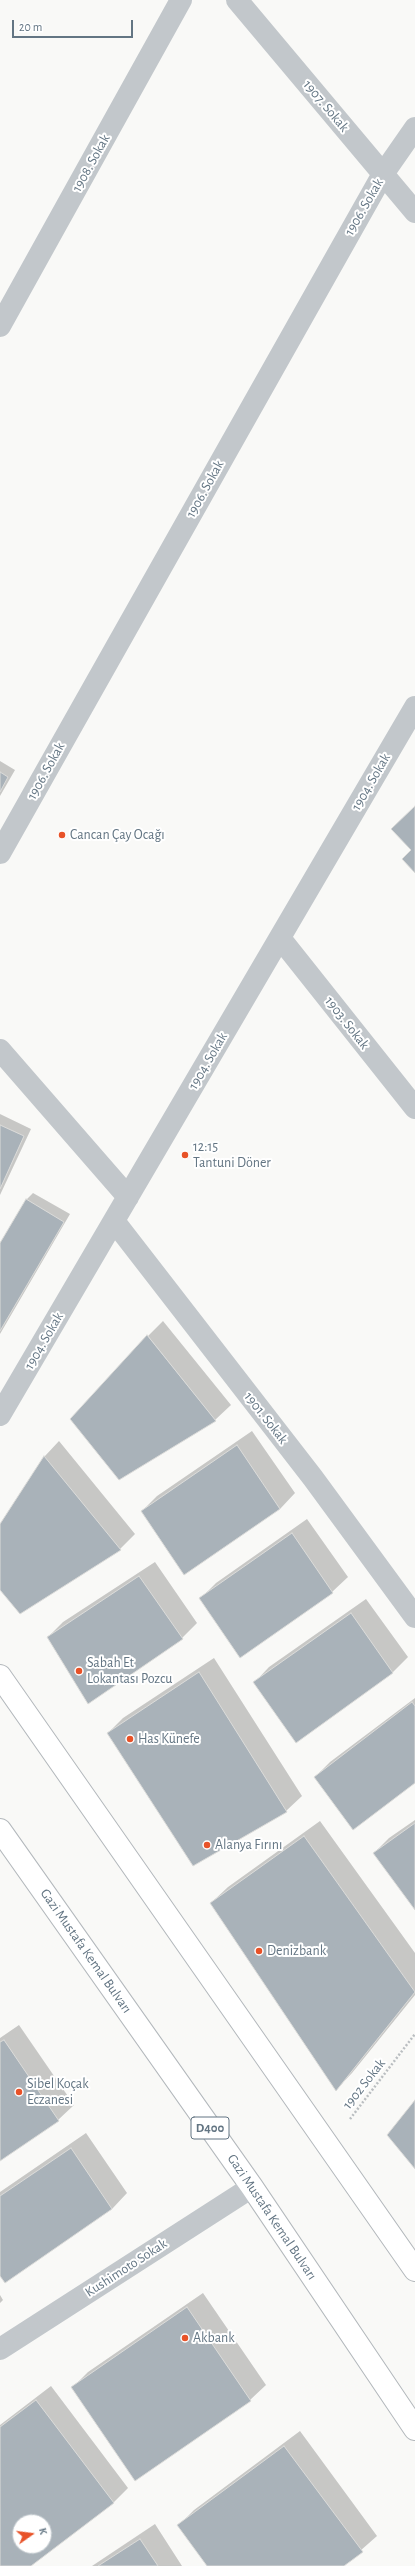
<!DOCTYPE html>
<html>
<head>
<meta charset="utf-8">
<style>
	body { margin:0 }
	#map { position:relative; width:415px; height:2566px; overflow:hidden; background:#f9f9f7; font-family:"Alegreya Sans",sans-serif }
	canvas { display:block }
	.north { position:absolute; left:12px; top:2514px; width:40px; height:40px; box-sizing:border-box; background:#fff; border:1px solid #c1c8cd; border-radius:50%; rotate:76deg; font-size:11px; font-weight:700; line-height:16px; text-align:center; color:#637583 }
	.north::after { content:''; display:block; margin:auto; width:14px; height:18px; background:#e85228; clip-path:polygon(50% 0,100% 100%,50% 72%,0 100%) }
	.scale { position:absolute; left:12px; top:20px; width:121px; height:18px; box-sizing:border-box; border:2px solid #637583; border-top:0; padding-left:5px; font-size:12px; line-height:14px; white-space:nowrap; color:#637583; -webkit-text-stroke:3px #fff; paint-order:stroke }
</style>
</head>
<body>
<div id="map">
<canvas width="415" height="2566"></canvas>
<div class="north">K</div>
<div class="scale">20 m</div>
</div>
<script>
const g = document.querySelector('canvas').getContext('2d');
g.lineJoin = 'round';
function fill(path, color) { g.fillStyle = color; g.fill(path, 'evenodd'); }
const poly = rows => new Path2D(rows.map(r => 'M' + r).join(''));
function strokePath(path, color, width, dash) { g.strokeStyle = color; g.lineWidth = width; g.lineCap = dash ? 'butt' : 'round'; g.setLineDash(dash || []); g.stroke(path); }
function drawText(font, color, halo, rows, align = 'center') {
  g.font = font + ' "Alegreya Sans",sans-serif'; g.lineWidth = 4; g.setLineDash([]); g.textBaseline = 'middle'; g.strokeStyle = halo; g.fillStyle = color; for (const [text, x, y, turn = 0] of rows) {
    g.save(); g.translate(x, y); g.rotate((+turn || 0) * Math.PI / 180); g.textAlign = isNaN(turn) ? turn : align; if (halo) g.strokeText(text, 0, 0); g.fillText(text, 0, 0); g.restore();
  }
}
const shadow = poly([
	[0,761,15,770,0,796],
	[0,1114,31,1129,0,1195],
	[33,1193,70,1214,0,1334,0,1245,26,1200],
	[163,1321,231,1405,215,1420,148,1336],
	[252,1431,295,1493,280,1509,142,1511,157,1496],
	[59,1441,135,1534,120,1549,0,1589,0,1526,45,1456],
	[307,1519,348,1577,332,1592,241,1656,201,1598,216,1583],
	[155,1562,197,1623,182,1638,88,1703,48,1637,63,1622],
	[366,1599,408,1657,393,1672,296,1742,254,1683,269,1667],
	[214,1658,302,1796,286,1811,194,1865,108,1733,123,1718],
	[415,1698,415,1782,315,1777,330,1762],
	[415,1820,415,1908,374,1853,389,1838],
	[320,1821,415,1953,415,1995,352,2073,336,2090,211,1903,228,1887],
	[19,2025,74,2105,58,2120,0,2159,0,2038],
	[86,2133,127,2193,112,2209,5,2282,0,2275,0,2192],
	[203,2293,266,2385,250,2400,73,2387,88,2372],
	[0,2295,3,2300,0,2303],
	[51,2386,128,2488,113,2503,29,2566,0,2566,0,2425],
	[20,2522,44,2522,44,2546,20,2546],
	[300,2431,377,2536,343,2566,208,2566,179,2525,194,2510],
	[155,2524,182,2566,92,2566]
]);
const building = poly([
	[0,772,8,777,0,792,0,772],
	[415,806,415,873,402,859,411,850,391,829,415,806],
	[0,1125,24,1136,0,1189,0,1125],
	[26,1199,64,1222,0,1331,0,1243,26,1199],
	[147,1335,216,1421,119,1480,70,1419,147,1335],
	[237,1445,280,1509,184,1575,141,1511,237,1445],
	[44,1456,121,1550,20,1614,0,1590,0,1524,44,1456],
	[292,1533,333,1593,240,1658,199,1598,292,1533],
	[139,1576,183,1639,88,1704,47,1637,139,1576],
	[351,1613,393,1673,296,1743,253,1682,351,1613],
	[199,1672,287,1812,193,1866,107,1733,199,1672],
	[412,1702,415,1706,415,1783,353,1830,314,1777,412,1702],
	[415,1823,415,1910,373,1853,415,1823],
	[304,1836,415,1992,336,2091,210,1903,304,1836],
	[4,2040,59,2121,0,2161,0,2042,4,2040],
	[415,2100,415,2169,387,2135,415,2100],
	[71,2148,112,2209,5,2283,0,2276,0,2196,71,2148],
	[187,2307,251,2401,135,2481,71,2387,187,2307],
	[36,2400,114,2503,31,2566,0,2566,0,2427,36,2400],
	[20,2522,44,2522,44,2546,20,2546,20,2522],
	[284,2446,363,2552,344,2566,207,2566,177,2525,284,2446],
	[140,2539,158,2566,98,2566,140,2539]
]);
const path = poly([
	[350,2119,415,2034]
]);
const minor = poly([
	[237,0,415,212],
	[0,326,181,0],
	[0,853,383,174,415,128],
	[280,938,415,1108],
	[0,1050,128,1197],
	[114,1221,313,1478,415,1617],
	[0,1415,415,707],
	[0,2349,252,2187]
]);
const highway = poly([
	[0,1676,415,2270],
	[0,1830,252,2187,415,2429]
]);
const markers = [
	[62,835,4,"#e85228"],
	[185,1155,4,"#e85228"],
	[79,1671,4,"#e85228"],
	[130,1739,4,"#e85228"],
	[207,1845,4,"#e85228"],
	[259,1951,4,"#e85228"],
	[19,2092,4,"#e85228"],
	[185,2338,4,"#e85228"]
];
const shields = [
	[210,2128,38]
];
const shieldNames = [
	["D400",210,2128]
];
const streetNames = [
	["1907. Sokak",326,106,50],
	["1908. Sokak",91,163,-61],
	["1906. Sokak",364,207,-60],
	["1906. Sokak",205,489,-61],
	["1906. Sokak",46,771,-61],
	["1904. Sokak",371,782,-60],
	["1903. Sokak",347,1023,52],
	["1904. Sokak",208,1061,-60],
	["1904. Sokak",44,1341,-60],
	["1901. Sokak",266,1418,52],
	["Gazi Mustafa Kemal Bulvarı",86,1951,55],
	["1902 Sokak",364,2084,-52],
	["Gazi Mustafa Kemal Bulvarı",272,2217,56],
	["Kushimoto Sokak",126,2268,-33]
];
const poiNames = [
	["Cancan Çay Ocağı",70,835],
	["12:15",193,1147],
	["Tantuni Döner",193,1163],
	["Sabah Et",87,1663],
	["Lokantası Pozcu",87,1679],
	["Has Künefe",138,1739],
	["Alanya Fırını",215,1845],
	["Denizbank",267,1951],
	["Sibel Koçak",27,2084],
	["Eczanesi",27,2100],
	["Akbank",193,2338]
];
fill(shadow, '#0003');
fill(building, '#a9b2b9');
strokePath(building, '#dbdbd9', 1);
strokePath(highway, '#b3b8bc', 24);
strokePath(path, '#babec1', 2.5, [2, 2]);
strokePath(minor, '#c2c7cb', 22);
strokePath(highway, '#fff', 22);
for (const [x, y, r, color] of markers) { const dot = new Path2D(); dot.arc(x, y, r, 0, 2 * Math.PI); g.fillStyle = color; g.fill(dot); strokePath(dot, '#fff', 1.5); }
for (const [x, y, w] of shields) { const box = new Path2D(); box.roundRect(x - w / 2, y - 11, w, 22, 3); g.fillStyle = '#fff'; g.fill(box); strokePath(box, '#637583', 1); }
drawText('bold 13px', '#637583', null, shieldNames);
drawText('14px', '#637583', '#fff', streetNames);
drawText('14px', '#637583', '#fff', poiNames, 'left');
</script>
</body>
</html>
